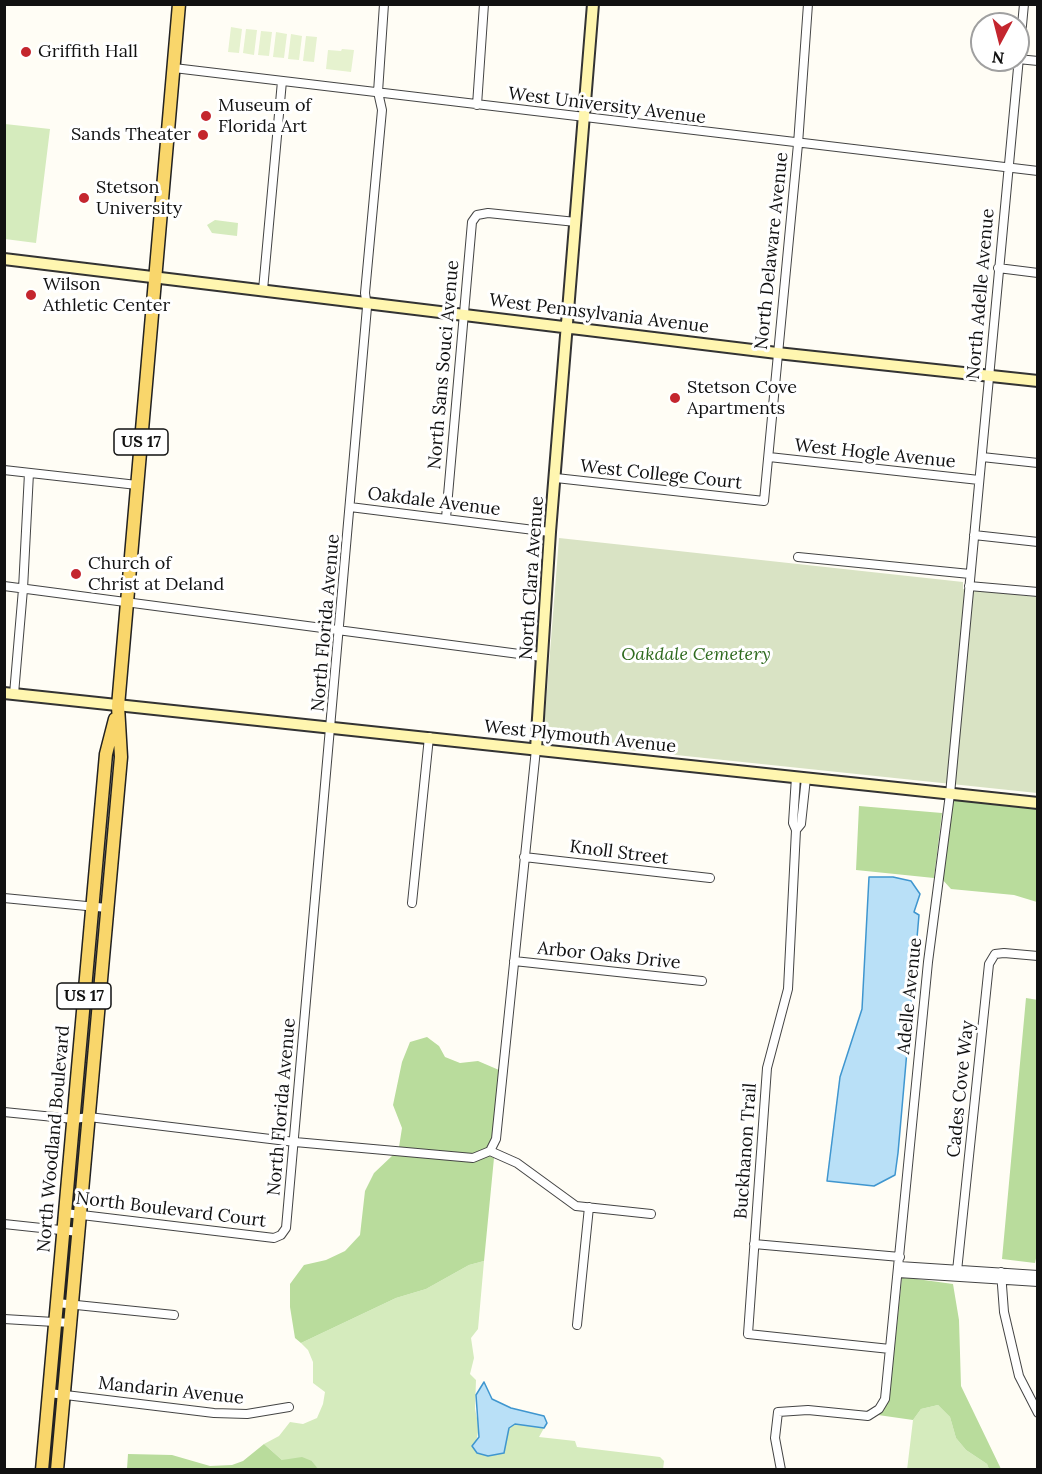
<!DOCTYPE html>
<html>
<head>
<meta charset="utf-8">
<style>
	body { margin:0 }
	#map { position:relative; width:1042px; height:1474px; overflow:hidden; background:#fffdf5; font-family:Lora,serif }
	canvas { display:block }
	.frame { position:absolute; inset:0; border:6px solid #111; pointer-events:none }
	.north { position:absolute; left:970px; top:12px; width:60px; height:60px; box-sizing:border-box; background:#fff; border:2px solid #a0a0a0; border-radius:50%; rotate:187deg; font-size:16px; font-weight:700; line-height:24px; text-align:center; color:#111 }
	.north::after { content:''; display:block; margin:auto; width:21px; height:27px; background:#c4262e; clip-path:polygon(50% 0,100% 100%,50% 72%,0 100%) }
</style>
</head>
<body>
<div id="map">
<canvas width="1042" height="1474"></canvas>
<div class="frame"></div>
<div class="north">N</div>
</div>
<script>
const g = document.querySelector('canvas').getContext('2d');
g.lineJoin = 'round';
function fill(path, color) { g.fillStyle = color; g.fill(path, 'evenodd'); }
const poly = rows => new Path2D(rows.map(r => 'M' + r).join(''));
function strokePath(path, color, width, dash) { g.strokeStyle = color; g.lineWidth = width; g.lineCap = dash ? 'butt' : 'round'; g.setLineDash(dash || []); g.stroke(path); }
function drawText(font, color, halo, rows, align = 'center') {
  g.font = font + ' Lora,serif'; g.lineWidth = 6; g.setLineDash([]); g.textBaseline = 'middle'; g.strokeStyle = halo; g.fillStyle = color; for (const [text, x, y, turn = 0] of rows) {
    g.save(); g.translate(x, y); g.rotate((+turn || 0) * Math.PI / 180); g.textAlign = isNaN(turn) ? turn : align; if (halo) g.strokeText(text, 0, 0); g.fillText(text, 0, 0); g.restore();
  }
}
const green = poly([
	[5,124,50,129,36,243,5,239],
	[215,220,238,223,237,236,212,233,207,225],
	[484,1261,478,1329,471,1338,474,1358,470,1374,476,1380,475,1409,479,1428,476,1442,504,1453,509,1428,515,1424,535,1426,544,1428,539,1437,575,1441,577,1447,660,1457,664,1461,663,1470,318,1470,312,1461,282,1460,264,1444,279,1436,290,1422,303,1424,317,1418,323,1404,325,1392,313,1383,313,1362,308,1350,301,1343,396,1298,426,1289,469,1265],
	[938,1405,950,1417,956,1438,966,1450,987,1464,989,1469,907,1470,913,1420,921,1409]
]);
const forest = poly([
	[953,798,1037,807,1037,902,1014,895,951,889,941,878],
	[859,806,942,813,934,878,856,870],
	[1026,998,1038,1000,1038,1249,1035,1263,1002,1259],
	[427,1037,439,1046,445,1057,460,1063,478,1061,499,1070,492,1137,487,1149,473,1154,399,1147,402,1128,393,1105,402,1062,410,1042],
	[393,1155,473,1162,489,1156,494,1158,484,1261,469,1265,426,1289,396,1298,301,1343,295,1338,290,1307,290,1284,304,1265,326,1260,345,1251,360,1235,365,1191,374,1173],
	[902,1277,953,1284,959,1320,961,1386,1001,1469,989,1469,987,1464,966,1450,956,1438,950,1417,938,1405,921,1409,913,1420,878,1415,889,1399],
	[264,1444,282,1460,302,1457,312,1461,318,1469,127,1469,128,1454,172,1455,210,1466,232,1465,243,1461]
]);
const cemetery = poly([
	[559,538,963,582,963,589,1037,597,1037,793,543,741]
]);
const pitch = poly([
	[231,27,242,29,239,53,228,52],
	[246,29,257,30,254,55,243,53],
	[261,31,272,32,269,56,258,55],
	[276,32,287,34,284,58,273,57],
	[291,34,302,36,299,60,288,59],
	[306,36,317,37,314,62,303,61],
	[342,49,354,50,351,72,326,69,328,50,341,51]
]);
const water = poly([
	[869,877,893,877,911,881,920,894,914,912,919,915,898,1153,895,1175,874,1186,827,1181,840,1077,862,1009,869,877],
	[484,1382,492,1399,511,1408,544,1416,547,1423,544,1428,515,1424,509,1428,504,1453,488,1456,477,1453,472,1446,479,1437,476,1395,484,1382]
]);
const street = poly([
	[1018,59,1038,61],
	[174,68,1038,171],
	[477,105,484,4],
	[998,268,1038,273],
	[263,290,282,81],
	[769,457,979,480],
	[982,457,1038,463],
	[4,470,137,485],
	[556,478,764,501,798,144,808,4],
	[350,507,550,532],
	[446,518,472,222,477,215,488,213,576,222],
	[974,535,1038,542],
	[798,557,970,574],
	[4,586,542,657],
	[969,586,1038,592],
	[14,694,23,589,29,473],
	[796,777,793,823,796,830,788,989,767,1068,748,1334,890,1349],
	[796,830,801,824,806,778],
	[524,857,710,878],
	[4,898,107,908],
	[412,903,429,737],
	[514,961,702,981],
	[4,1112,74,1119,89,1117,295,1142,473,1158,490,1151],
	[490,1151,496,1139,536,749],
	[490,1151,517,1163,576,1206,651,1214],
	[65,1213,274,1238,281,1235,286,1228,367,307,365,293,382,110,378,92,384,4],
	[4,1224,79,1232],
	[754,1244,900,1257],
	[899,1266,1038,1275],
	[957,1271,989,964,995,954,1004,953,1038,956],
	[1001,1272,1004,1312,1019,1376,1038,1413],
	[898,1273,1038,1282],
	[57,1303,174,1315],
	[4,1319,71,1323],
	[577,1325,589,1207],
	[49,1393,214,1413,247,1414,289,1407],
	[781,1470,775,1438,778,1412,808,1410,868,1416,879,1409,885,1399,928,962,950,794,1024,4]
]);
const secondary = poly([
	[4,259,777,353,1038,381],
	[4,693,1038,803],
	[536,749,550,532,593,4]
]);
const primary = poly([
	[42,1470,106,754,115,719],
	[57,1470,121,757,118,706,179,4]
]);
const markers = [
	[26,52,6,"#c4262e"],
	[206,116,6,"#c4262e"],
	[203,135,6,"#c4262e"],
	[84,198,6,"#c4262e"],
	[31,295,6,"#c4262e"],
	[675,398,6,"#c4262e"],
	[76,574,6,"#c4262e"]
];
const shields = [
	[141,442,54],
	[84,996,54]
];
const shieldNames = [
	["US 17",141,442],
	["US 17",84,996]
];
const poiNames = [
	["Griffith Hall",38,52],
	["Museum of",218,106],
	["Florida Art",218,127],
	["Sands Theater",191,135,"right"],
	["Stetson",96,188],
	["University",96,209],
	["Wilson",43,285],
	["Athletic Center",43,306],
	["Stetson Cove",687,388],
	["Apartments",687,409],
	["Church of",88,564],
	["Christ at Deland",88,585]
];
const streetNames = [
	["West University Avenue",607,106,7],
	["North Delaware Avenue",772,251,-84],
	["North Adelle Avenue",981,294,-85],
	["West Pennsylvania Avenue",599,314,7],
	["North Sans Souci Avenue",444,365,-85],
	["West Hogle Avenue",875,454,6],
	["West College Court",661,475,6],
	["Oakdale Avenue",434,502,7],
	["North Clara Avenue",532,578,-86],
	["North Florida Avenue",326,623,-85],
	["West Plymouth Avenue",580,737,6],
	["Knoll Street",619,853,7],
	["Arbor Oaks Drive",609,956,6],
	["Adelle Avenue",910,996,-84],
	["Cades Cove Way",961,1089,-84],
	["North Florida Avenue",282,1107,-85],
	["North Woodland Boulevard",54,1139,-85],
	["Buckhanon Trail",746,1151,-86],
	["North Boulevard Court",171,1210,7],
	["Mandarin Avenue",171,1391,6]
];
const parkNames = [
	["Oakdale Cemetery",696,655]
];
fill(green, '#d5ebbd');
fill(forest, '#b9dc9c');
fill(cemetery, '#d9e3c4');
fill(pitch, '#e6f2cf');
fill(water, '#b9e0f7');
strokePath(water, '#3f96cf', 1.5);
strokePath(street, '#444', 10);
strokePath(secondary, '#333', 14);
strokePath(primary, '#222', 15);
strokePath(street, '#fff', 8);
strokePath(secondary, '#fff6b0', 10);
strokePath(primary, '#f9d66b', 12);
for (const [x, y, r, color] of markers) { const dot = new Path2D(); dot.arc(x, y, r, 0, 2 * Math.PI); g.fillStyle = color; g.fill(dot); strokePath(dot, '#fff', 2); }
for (const [x, y, w] of shields) { const box = new Path2D(); box.roundRect(x - w / 2, y - 13, w, 26, 4.5); g.fillStyle = '#fff'; g.fill(box); strokePath(box, '#111', 1.5); }
drawText('bold 16px', '#111', null, shieldNames);
drawText('18px', '#111', '#fff', poiNames, 'left');
drawText('18px', '#111', '#fff', streetNames);
drawText('italic 18px', '#2f6b1f', '#fff', parkNames);
</script>
</body>
</html>
